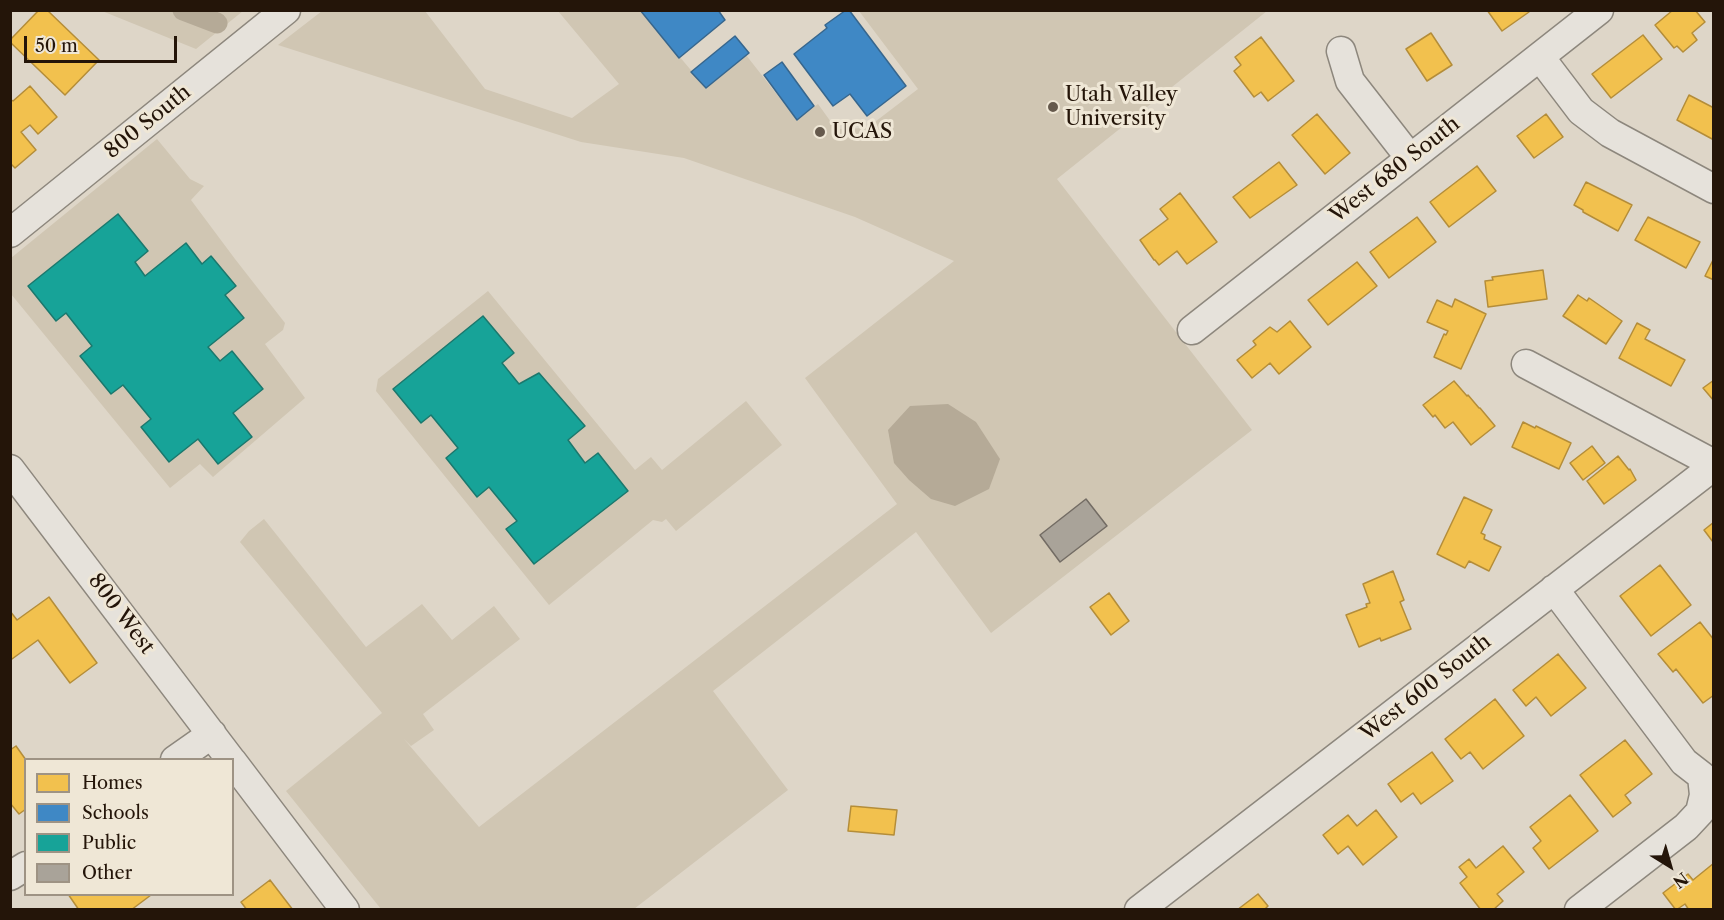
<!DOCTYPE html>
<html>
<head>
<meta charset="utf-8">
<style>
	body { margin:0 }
	#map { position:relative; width:1724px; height:920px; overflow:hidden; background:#ded6c8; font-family:"Libre Caslon Text",serif }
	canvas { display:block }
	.frame { position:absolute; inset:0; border:12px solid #241509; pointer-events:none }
	.legend { position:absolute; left:24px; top:758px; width:210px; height:138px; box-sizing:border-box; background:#efe7d6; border:2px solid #9e9384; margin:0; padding:8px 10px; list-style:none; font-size:18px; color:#241509 }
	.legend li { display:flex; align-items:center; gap:12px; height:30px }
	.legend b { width:30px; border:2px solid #9e9384 }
	.north { position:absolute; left:1640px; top:836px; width:60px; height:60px; -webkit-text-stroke:4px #efe7d6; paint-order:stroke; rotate:143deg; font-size:16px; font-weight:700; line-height:24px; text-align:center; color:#241509 }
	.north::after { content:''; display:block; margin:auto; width:21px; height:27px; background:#241509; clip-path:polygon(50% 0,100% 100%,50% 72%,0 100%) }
	.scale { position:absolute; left:24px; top:36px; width:153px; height:27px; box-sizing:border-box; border:3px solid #241509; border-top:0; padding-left:8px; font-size:18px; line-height:21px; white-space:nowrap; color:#241509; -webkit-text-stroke:4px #efe7d6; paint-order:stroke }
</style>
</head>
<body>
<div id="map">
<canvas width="1724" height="920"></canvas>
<div class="frame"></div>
<ul class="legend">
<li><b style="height:16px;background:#f2c14e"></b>Homes</li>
<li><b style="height:16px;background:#3f88c5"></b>Schools</li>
<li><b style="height:16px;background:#17a398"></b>Public</li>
<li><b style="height:16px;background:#a9a399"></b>Other</li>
</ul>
<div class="north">N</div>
<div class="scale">50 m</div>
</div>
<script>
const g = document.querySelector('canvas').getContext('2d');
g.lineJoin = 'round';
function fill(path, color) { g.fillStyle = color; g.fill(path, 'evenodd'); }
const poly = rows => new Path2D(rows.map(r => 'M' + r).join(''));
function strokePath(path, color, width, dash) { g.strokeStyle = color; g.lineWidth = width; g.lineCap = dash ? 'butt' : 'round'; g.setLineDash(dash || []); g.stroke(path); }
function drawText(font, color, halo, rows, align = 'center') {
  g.font = font + ' "Libre Caslon Text",serif'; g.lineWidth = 6; g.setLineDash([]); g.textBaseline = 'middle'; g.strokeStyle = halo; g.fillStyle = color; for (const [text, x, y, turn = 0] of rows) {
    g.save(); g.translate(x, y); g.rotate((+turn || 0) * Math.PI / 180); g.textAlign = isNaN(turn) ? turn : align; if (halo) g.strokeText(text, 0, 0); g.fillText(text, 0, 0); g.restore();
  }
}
const green = poly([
	[102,11,243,11,196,49],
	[322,11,425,11,485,89,572,118,619,84,558,11,641,11,706,88,746,55,797,120,818,104,836,129,867,128,918,89,859,11,1267,11,1057,179,1252,430,991,633,916,532,713,691,788,790,634,909,381,909,286,791,382,713,240,542,249,531,264,519,366,647,422,604,452,640,494,606,520,639,423,714,434,730,411,746,404,739,479,827,897,504,805,378,954,261,855,217,684,158,581,142,278,45],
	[157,139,190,179,204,186,191,200,235,259,285,323,283,330,265,344,305,398,213,477,200,464,170,488,11,294,11,258],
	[488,291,635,470,651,457,662,470,746,401,782,445,676,531,666,519,662,522,653,520,549,605,376,391,378,379]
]);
const water = poly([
	[948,404,976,422,1000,459,989,489,955,506,931,499,909,480,894,463,888,430,910,406]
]);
const homes = poly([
	[39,10,47,10,99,60,65,95,10,42,10,40,39,10],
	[1487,10,1528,10,1529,12,1502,31,1487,10],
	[1673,10,1695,10,1705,22,1692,33,1697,40,1683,52,1677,46,1674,48,1655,25,1673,10],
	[1431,33,1452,65,1427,81,1406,49,1431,33],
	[1643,35,1662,59,1611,98,1592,74,1643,35],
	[1261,37,1294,81,1268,101,1261,92,1254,97,1234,71,1241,65,1235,57,1261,37],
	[30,86,57,117,38,134,30,125,21,132,36,150,15,168,10,163,10,99,13,101,30,86],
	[1689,95,1714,108,1714,140,1677,120,1689,95],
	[1317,114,1350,153,1325,174,1292,135,1317,114],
	[1546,114,1563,137,1534,158,1517,136,1546,114],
	[1279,162,1297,185,1250,218,1233,197,1279,162],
	[1477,166,1496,191,1449,227,1430,202,1477,166],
	[1586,182,1632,205,1618,231,1583,212,1583,210,1574,205,1586,182],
	[1180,193,1217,242,1187,264,1177,251,1159,265,1155,260,1154,260,1140,240,1168,219,1160,209,1180,193],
	[1417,217,1436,242,1389,278,1370,252,1417,217],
	[1648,217,1700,242,1686,268,1635,240,1648,217],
	[1714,258,1714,280,1705,276,1714,258],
	[1357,262,1377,286,1328,325,1308,300,1357,262],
	[1543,270,1547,299,1488,307,1485,281,1493,280,1492,277,1543,270],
	[1578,295,1587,301,1589,298,1622,321,1606,344,1563,316,1578,295],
	[1455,299,1486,314,1461,369,1434,357,1444,334,1446,335,1448,331,1427,322,1437,300,1452,307,1455,299],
	[1290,321,1311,347,1279,374,1270,363,1252,378,1237,360,1256,345,1253,341,1270,327,1277,332,1290,321],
	[1637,323,1650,330,1645,339,1685,360,1671,386,1619,358,1637,323],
	[1714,380,1714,401,1703,388,1714,380],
	[1454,381,1467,396,1468,395,1479,408,1480,408,1495,426,1471,445,1453,422,1445,428,1435,415,1433,417,1423,405,1454,381],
	[1523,422,1535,428,1536,426,1571,443,1559,469,1512,447,1523,422],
	[1592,446,1605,463,1583,480,1570,463,1592,446],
	[1618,456,1629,470,1630,469,1636,480,1604,504,1587,481,1618,456],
	[1464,497,1492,510,1481,533,1485,535,1484,539,1501,547,1489,571,1469,561,1465,568,1437,554,1464,497],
	[1714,522,1714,541,1713,542,1704,530,1714,522],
	[1660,565,1691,605,1651,636,1620,596,1660,565],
	[1393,571,1404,600,1400,602,1411,629,1381,641,1380,638,1359,647,1346,615,1367,607,1366,604,1370,603,1363,584,1393,571],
	[1109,593,1129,621,1111,635,1090,607,1109,593],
	[49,597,97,663,70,683,38,640,12,659,10,658,10,611,17,620,49,597],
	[1700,622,1714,640,1714,695,1703,703,1676,669,1673,672,1658,654,1700,622],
	[1558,654,1586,688,1551,716,1536,697,1526,706,1513,690,1558,654],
	[1495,699,1524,736,1483,769,1470,752,1461,759,1445,739,1495,699],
	[1625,740,1652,774,1625,795,1631,803,1613,817,1580,775,1625,740],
	[16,746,26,760,26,809,19,814,10,803,10,750,16,746],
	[1432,752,1453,781,1421,804,1413,793,1401,802,1388,784,1432,752],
	[1570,795,1598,831,1549,869,1533,848,1541,841,1530,827,1570,795],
	[851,806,897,810,894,835,848,831,851,806],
	[1376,810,1397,837,1363,865,1348,846,1338,854,1323,835,1348,815,1357,826,1376,810],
	[1503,846,1524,872,1497,894,1503,901,1493,910,1481,910,1460,883,1467,877,1459,867,1469,859,1476,868,1503,846],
	[1714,863,1714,910,1689,910,1685,904,1676,910,1663,893,1688,874,1693,880,1714,863],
	[270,880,293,910,247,910,241,902,270,880],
	[68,894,150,894,151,895,131,910,79,910,68,894],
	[1258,894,1268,906,1264,910,1237,910,1258,894]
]);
const schools = poly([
	[640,10,718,10,725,20,679,58,640,10],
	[846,10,849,10,906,86,867,116,850,94,833,106,794,54,827,28,825,25,846,10],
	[735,36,749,53,706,88,691,72,735,36],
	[782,62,814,106,797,120,764,75,782,62]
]);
const public = poly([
	[118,214,148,251,135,262,145,276,186,243,202,264,211,256,236,286,225,295,244,318,208,347,220,361,232,351,263,389,233,413,252,437,218,464,198,439,169,462,141,427,151,419,123,385,111,394,80,356,92,346,66,313,56,321,28,286,118,214],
	[483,316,514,353,502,363,519,384,539,373,585,426,568,440,585,463,598,453,628,491,534,564,506,529,517,521,489,487,477,497,446,458,458,448,431,415,421,423,393,389,483,316]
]);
const canal = poly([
	[183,10,217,23]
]);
const building = poly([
	[1086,499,1107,526,1060,562,1040,535,1086,499]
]);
const minor = poly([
	[1341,51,1350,81,1410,158],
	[1540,57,1581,111,1610,133,1714,189],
	[10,233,286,10],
	[1192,330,1599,10],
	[1526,364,1714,464],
	[10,469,231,760],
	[1554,589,1684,762,1702,776,1704,795,1700,812,1686,827,1579,910],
	[175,760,212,734],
	[232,761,345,910],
	[10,876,26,866],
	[1139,910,1714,466]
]);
const markers = [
	[1053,107,6,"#65594c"],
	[820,132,6,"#65594c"]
];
const poiNames = [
	["Utah Valley",1065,95],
	["University",1065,119],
	["UCAS",832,132]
];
const streetNames = [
	["800 South",148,122,-39],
	["West 680 South",1395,170,-38],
	["800 West",121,614,53],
	["West 600 South",1426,688,-38]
];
fill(green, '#d0c6b3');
fill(water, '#b5aa97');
fill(homes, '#f2c14e');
strokePath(homes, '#b48d39', 1.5);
fill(schools, '#3f88c5');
strokePath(schools, '#37668d', 1.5);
fill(public, '#17a398');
strokePath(public, '#1b786d', 1.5);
strokePath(canal, '#b5aa97', 21);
fill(building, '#a9a399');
strokePath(building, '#736c64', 1.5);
strokePath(minor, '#8d877d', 31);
strokePath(minor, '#e6e2db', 28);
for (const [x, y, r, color] of markers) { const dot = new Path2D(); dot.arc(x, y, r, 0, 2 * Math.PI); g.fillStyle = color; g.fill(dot); strokePath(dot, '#efe7d6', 2); }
drawText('21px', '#241509', '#efe7d6', poiNames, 'left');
drawText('21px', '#241509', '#efe7d6', streetNames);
</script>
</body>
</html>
